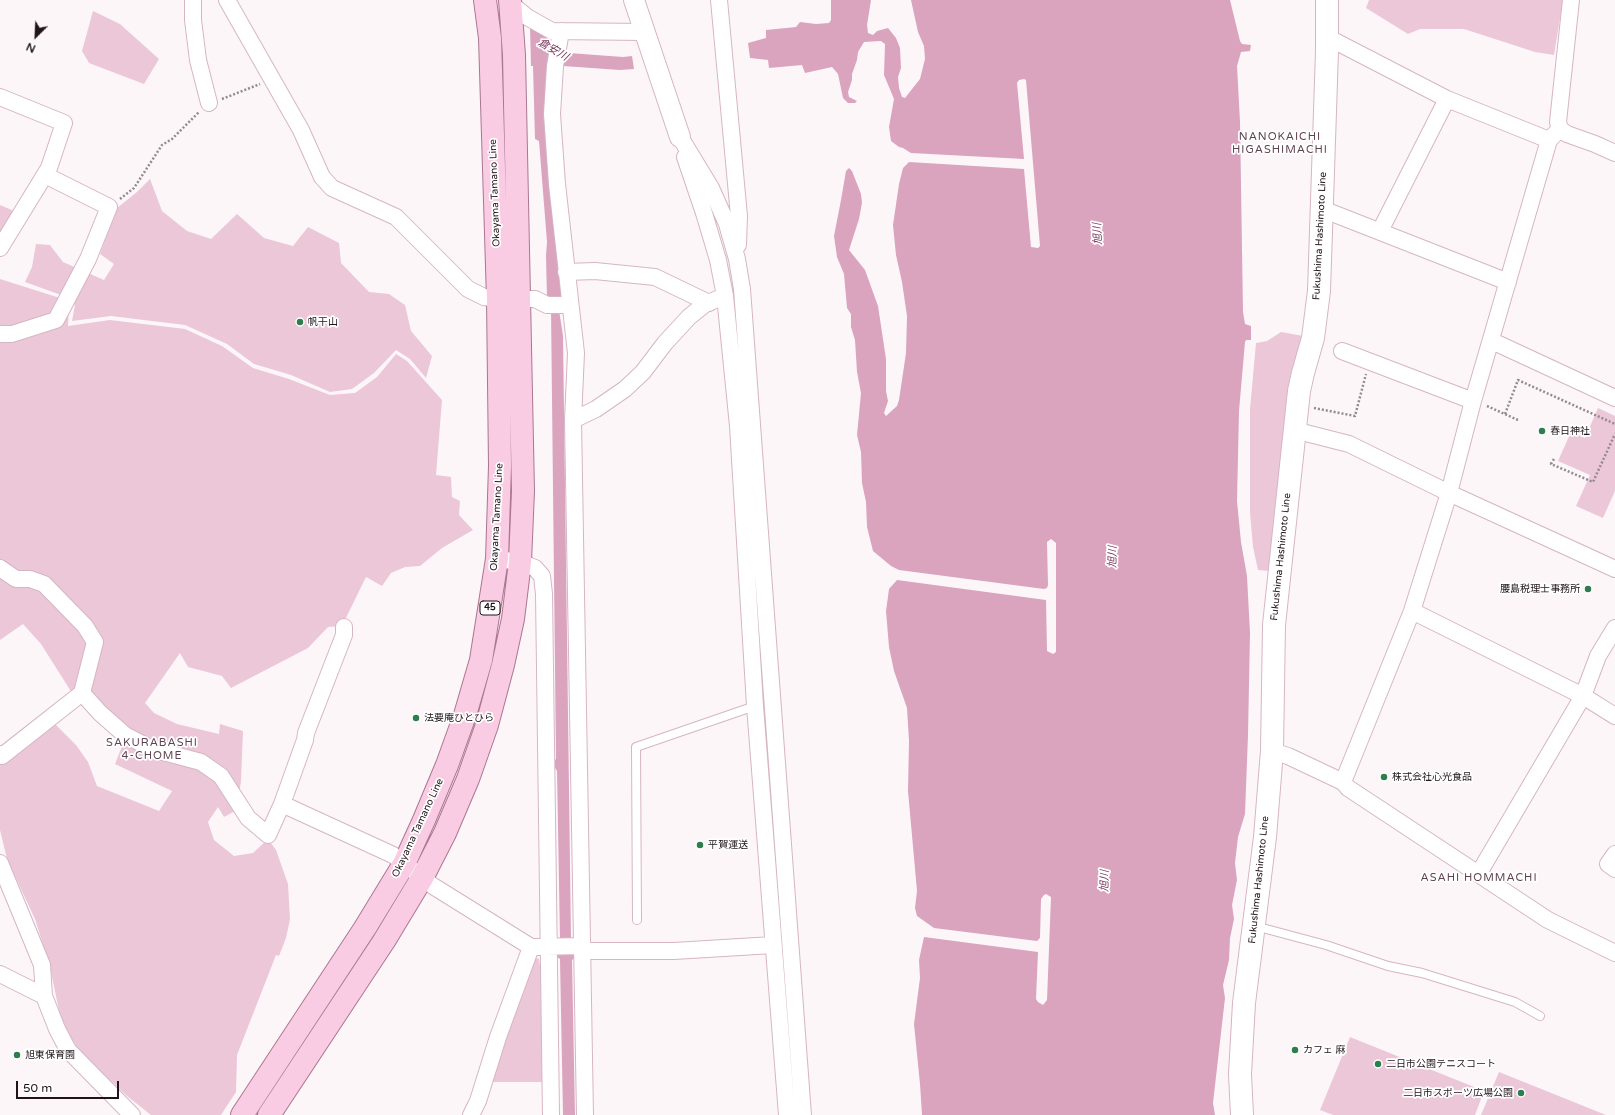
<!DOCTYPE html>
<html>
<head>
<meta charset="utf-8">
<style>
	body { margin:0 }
	#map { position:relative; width:1615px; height:1115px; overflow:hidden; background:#fdf6f9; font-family:"Varela Round",sans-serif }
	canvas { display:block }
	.north { position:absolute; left:16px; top:16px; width:40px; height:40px; -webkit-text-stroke:3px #fff; paint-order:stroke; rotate:204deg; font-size:11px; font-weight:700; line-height:16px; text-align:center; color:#20141a }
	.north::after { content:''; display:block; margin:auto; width:14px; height:18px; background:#20141a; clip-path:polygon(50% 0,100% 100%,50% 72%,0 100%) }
	.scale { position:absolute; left:16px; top:1081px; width:103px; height:18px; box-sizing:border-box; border:2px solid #20141a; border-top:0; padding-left:5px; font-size:12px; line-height:14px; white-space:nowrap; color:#20141a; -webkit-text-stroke:3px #fff; paint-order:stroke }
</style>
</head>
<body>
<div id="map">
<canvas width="1615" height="1115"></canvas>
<div class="north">N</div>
<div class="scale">50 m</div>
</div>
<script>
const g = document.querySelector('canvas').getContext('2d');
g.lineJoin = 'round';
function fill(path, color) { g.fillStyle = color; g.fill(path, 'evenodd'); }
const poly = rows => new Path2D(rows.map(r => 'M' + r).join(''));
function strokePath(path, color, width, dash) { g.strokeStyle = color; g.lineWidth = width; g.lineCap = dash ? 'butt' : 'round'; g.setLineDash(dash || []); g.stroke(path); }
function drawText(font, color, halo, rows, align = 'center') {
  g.font = font + ' "Varela Round","Noto Sans JP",sans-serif'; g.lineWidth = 3.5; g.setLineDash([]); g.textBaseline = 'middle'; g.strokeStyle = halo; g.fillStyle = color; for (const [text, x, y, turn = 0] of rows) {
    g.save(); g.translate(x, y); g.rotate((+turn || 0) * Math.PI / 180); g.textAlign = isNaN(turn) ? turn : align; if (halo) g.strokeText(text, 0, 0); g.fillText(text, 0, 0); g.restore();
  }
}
const green = poly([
	[1369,0,1563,0,1554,55,1535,52,1464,29,1420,29,1408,34,1366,8],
	[93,11,120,24,159,59,144,84,89,63,82,51],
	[150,179,162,211,187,231,211,239,237,214,264,238,293,246,308,227,339,243,341,263,369,292,389,294,405,305,411,331,432,356,426,378,410,359,396,350,374,373,352,389,330,392,291,375,254,364,227,344,185,325,111,316,72,321,75,305,61,295,25,282,32,267,36,244,50,245,63,262,104,280,114,264,100,254,117,208,137,192],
	[0,205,14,211,0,235],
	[0,279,60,298,69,304,68,326,110,320,185,329,222,346,253,368,289,379,330,395,355,393,377,377,396,354,407,361,442,400,436,475,451,477,452,497,460,501,459,515,473,530,442,548,420,566,405,567,391,573,382,586,366,577,342,626,328,627,308,648,231,688,222,676,188,667,180,653,145,703,154,713,177,724,219,734,220,724,243,731,241,781,237,810,224,817,218,807,208,822,214,840,234,856,253,853,268,839,276,850,288,884,290,919,286,938,279,956,276,955,237,1055,236,1092,221,1115,151,1115,127,1096,82,1054,62,1025,50,967,35,919,7,859,0,830,0,763,53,722,76,745,88,762,97,786,159,811,172,791,115,764,124,741,72,693,41,644,23,624,0,640],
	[1281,332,1309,337,1291,373,1269,571,1258,570,1253,547,1250,513,1250,409,1256,343,1267,341],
	[1598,408,1615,416,1615,491,1603,518,1576,506,1590,475,1558,461,1571,432,1585,438],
	[537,958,539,959,542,980,544,1082,487,1082,533,960],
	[1350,1037,1484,1091,1475,1115,1333,1115,1320,1110],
	[1499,1072,1606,1115,1481,1115]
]);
const water = poly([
	[494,0,551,40,550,46,569,53,623,57,632,56,634,69,620,70,549,65,563,298,559,310,563,336,571,941,576,957,572,960,575,1115,563,1115,560,959,557,957,560,940,557,771,554,766,554,761,556,759,551,309,547,298,546,256,547,242,539,141,535,139,533,66,530,66],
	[831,0,871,0,867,25,868,33,873,35,877,31,888,28,896,38,900,48,901,68,898,77,899,88,902,97,905,98,920,79,925,59,924,46,918,32,911,0,1230,0,1240,41,1242,44,1251,45,1250,51,1241,52,1237,66,1240,122,1243,312,1245,324,1251,326,1251,340,1246,340,1245,342,1239,411,1237,501,1241,542,1247,576,1250,633,1248,735,1245,814,1238,837,1235,863,1237,880,1232,905,1234,919,1230,938,1229,960,1223,985,1225,998,1213,1103,1215,1115,922,1115,920,1084,914,1024,920,978,919,960,924,937,1038,952,1036,999,1038,1002,1043,1005,1047,1000,1051,897,1046,894,1044,895,1041,899,1040,938,1037,941,934,928,917,916,915,908,917,891,908,791,909,741,907,708,894,671,889,647,886,611,889,589,897,580,1046,600,1047,651,1053,654,1056,652,1056,543,1051,539,1047,542,1048,585,1047,588,1044,589,899,570,891,566,873,551,867,527,866,502,862,483,861,452,857,435,861,393,857,372,855,340,851,327,851,314,847,308,844,274,837,257,834,236,841,200,846,171,849,168,852,171,861,194,862,203,859,219,849,250,865,270,878,306,886,359,886,391,888,401,884,413,886,416,897,406,899,400,906,353,907,316,902,282,896,255,893,225,899,184,903,168,909,162,1024,169,1031,247,1038,248,1040,246,1026,80,1024,79,1019,80,1017,83,1024,159,911,153,903,148,899,147,891,141,889,127,894,99,884,75,885,44,881,41,864,42,858,52,857,60,852,74,852,80,848,92,849,97,857,101,855,103,848,103,843,98,838,74,832,67,805,73,802,65,769,68,768,60,750,58,748,43,766,38,766,30,796,27,800,22,816,24,829,23,831,20]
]);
const pier = poly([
	[469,0,495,0,530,25,531,67,526,64]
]);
const path = poly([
	[222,99,260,84],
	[120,199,134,188,162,145,172,139,199,112],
	[1487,406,1518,420],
	[1314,408,1355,416,1366,374],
	[1505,414,1518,380,1615,424],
	[1554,459,1551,464,1593,482,1615,434]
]);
const service = poly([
	[637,920,636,747,755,706],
	[1255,926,1326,945,1388,966,1422,973,1515,1002,1540,1016]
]);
const minor = poly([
	[193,0,193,20,198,60,209,103],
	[227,0,301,130,322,177,332,188,396,217,468,289,484,297,498,299,535,299,547,305,570,305],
	[719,0,739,216,738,245],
	[1571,0,1558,122,1560,129,1567,134,1595,144,1615,153],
	[510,3,527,17,552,31,645,32],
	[561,31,555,66,552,114,557,184,576,353,573,420,585,1115],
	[1327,37,1447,99,1549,140],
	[0,97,64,123,49,168,0,248],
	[680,137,711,188,727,224,737,259,742,289,803,1115],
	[685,157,704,213,718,260,725,296,738,426,755,706,787,1115],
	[1322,209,1508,282],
	[1380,231,1447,99],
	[566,272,595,271,655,277,709,303],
	[0,334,12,334,56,320,88,259,109,207,45,175],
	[1492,341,1615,398],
	[1342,351,1473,401],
	[573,420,596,409,625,389,643,372,665,343,689,317,705,304,725,296],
	[1294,430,1349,444,1449,493,1615,569],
	[497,559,520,562,535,568,542,576,544,594,551,1115],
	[0,568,16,579,30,579,44,584,85,626,95,642,82,693],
	[1412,611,1583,696,1615,716],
	[1272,751,1288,756,1343,782,1348,788,1548,920,1615,953],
	[0,754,2,756,82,693,100,713,125,735,152,749,201,762,221,776,248,818,268,835,282,804,305,740,306,733,344,635,344,627],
	[1343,782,1412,611,1449,493,1473,401,1549,140,1560,129],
	[282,804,393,855,433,886,531,947,583,946],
	[1615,854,1608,864,1615,869],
	[0,863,42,965,44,996,57,1029,68,1050,132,1115],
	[1479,873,1583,696,1598,656,1615,628],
	[583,951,674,951,773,945],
	[0,974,44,996],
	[471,1115,478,1101,498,1037,531,947]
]);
const tertiary = poly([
	[634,0,680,137]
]);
const secondary = poly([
	[1242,1115,1240,1074,1244,1003,1265,837,1272,751,1274,625,1299,391,1303,373,1313,338,1319,291,1327,51,1327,0]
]);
const primary = poly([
	[242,1115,365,928,404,864,424,820,447,765,465,715,481,660,497,559,500,466,498,299,490,38,485,0],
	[269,1115,384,941,422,878,445,833,468,779,487,725,503,665,513,619,520,562,523,491,514,55,510,0]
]);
const markers = [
	[300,322,4,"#2e7d4e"],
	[1542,431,4,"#2e7d4e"],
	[1588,589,4,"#2e7d4e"],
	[416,718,4,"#2e7d4e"],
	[1384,777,4,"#2e7d4e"],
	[700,845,4,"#2e7d4e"],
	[1295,1050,4,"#2e7d4e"],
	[17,1055,4,"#2e7d4e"],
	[1378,1064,4,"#2e7d4e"],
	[1521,1093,4,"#2e7d4e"]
];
const shields = [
	[490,608,20]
];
const shieldNames = [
	["45",490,608]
];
const streetNames = [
	["Okayama Tamano Line",495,193,-92],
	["Fukushima Hashimoto Line",1320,236,-87],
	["Okayama Tamano Line",497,517,-87],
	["Fukushima Hashimoto Line",1281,557,-84],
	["Okayama Tamano Line",418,828,-65],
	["Fukushima Hashimoto Line",1259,880,-84]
];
const poiNames = [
	["帆干山",308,322],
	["春日神社",1550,431],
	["腰島税理士事務所",1580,589,"right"],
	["法要庵ひとひら",424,718],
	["株式会社心光食品",1392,777],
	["平賀運送",708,845],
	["カフェ 麻",1303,1050],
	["旭東保育園",25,1055],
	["二日市公園テニスコート",1386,1064],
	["二日市スポーツ広場公園",1513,1093,"right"]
];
const waterNames = [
	["倉安川",553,50,30],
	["旭川",1098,234,-93],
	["旭川",1113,557,-89],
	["旭川",1105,881,-89]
];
const neighbourhoodNames = [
	["NANOKAICHI",1280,137],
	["HIGASHIMACHI",1280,150],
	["SAKURABASHI",152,743],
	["4-CHOME",152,756],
	["ASAHI HOMMACHI",1479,878]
];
fill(green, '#ebc7d8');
fill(water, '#daa3be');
fill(pier, '#fdf6f9');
strokePath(service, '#d6b5c4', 10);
strokePath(minor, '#d6b5c4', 18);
strokePath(tertiary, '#d6b5c4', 22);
strokePath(secondary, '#d6b5c4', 24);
strokePath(primary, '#ab7690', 24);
strokePath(path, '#938a8e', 2.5, [2, 2]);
strokePath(service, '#fff', 8);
strokePath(minor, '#fff', 16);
strokePath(tertiary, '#fff', 20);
strokePath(secondary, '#fff', 22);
strokePath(primary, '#facce3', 22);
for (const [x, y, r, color] of markers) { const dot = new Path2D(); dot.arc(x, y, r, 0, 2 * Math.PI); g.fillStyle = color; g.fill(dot); strokePath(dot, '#fff', 1.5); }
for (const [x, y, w] of shields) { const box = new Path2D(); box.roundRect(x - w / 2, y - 7, w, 14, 3); g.fillStyle = '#fff'; g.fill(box); strokePath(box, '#20141a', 1); }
drawText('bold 9px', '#20141a', null, shieldNames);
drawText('10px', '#20141a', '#fff', streetNames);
drawText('10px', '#20141a', '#fff', poiNames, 'left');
drawText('italic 11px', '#7a375c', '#fff', waterNames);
g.letterSpacing = '1px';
drawText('11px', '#5e4250', '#fff', neighbourhoodNames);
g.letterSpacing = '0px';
</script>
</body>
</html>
